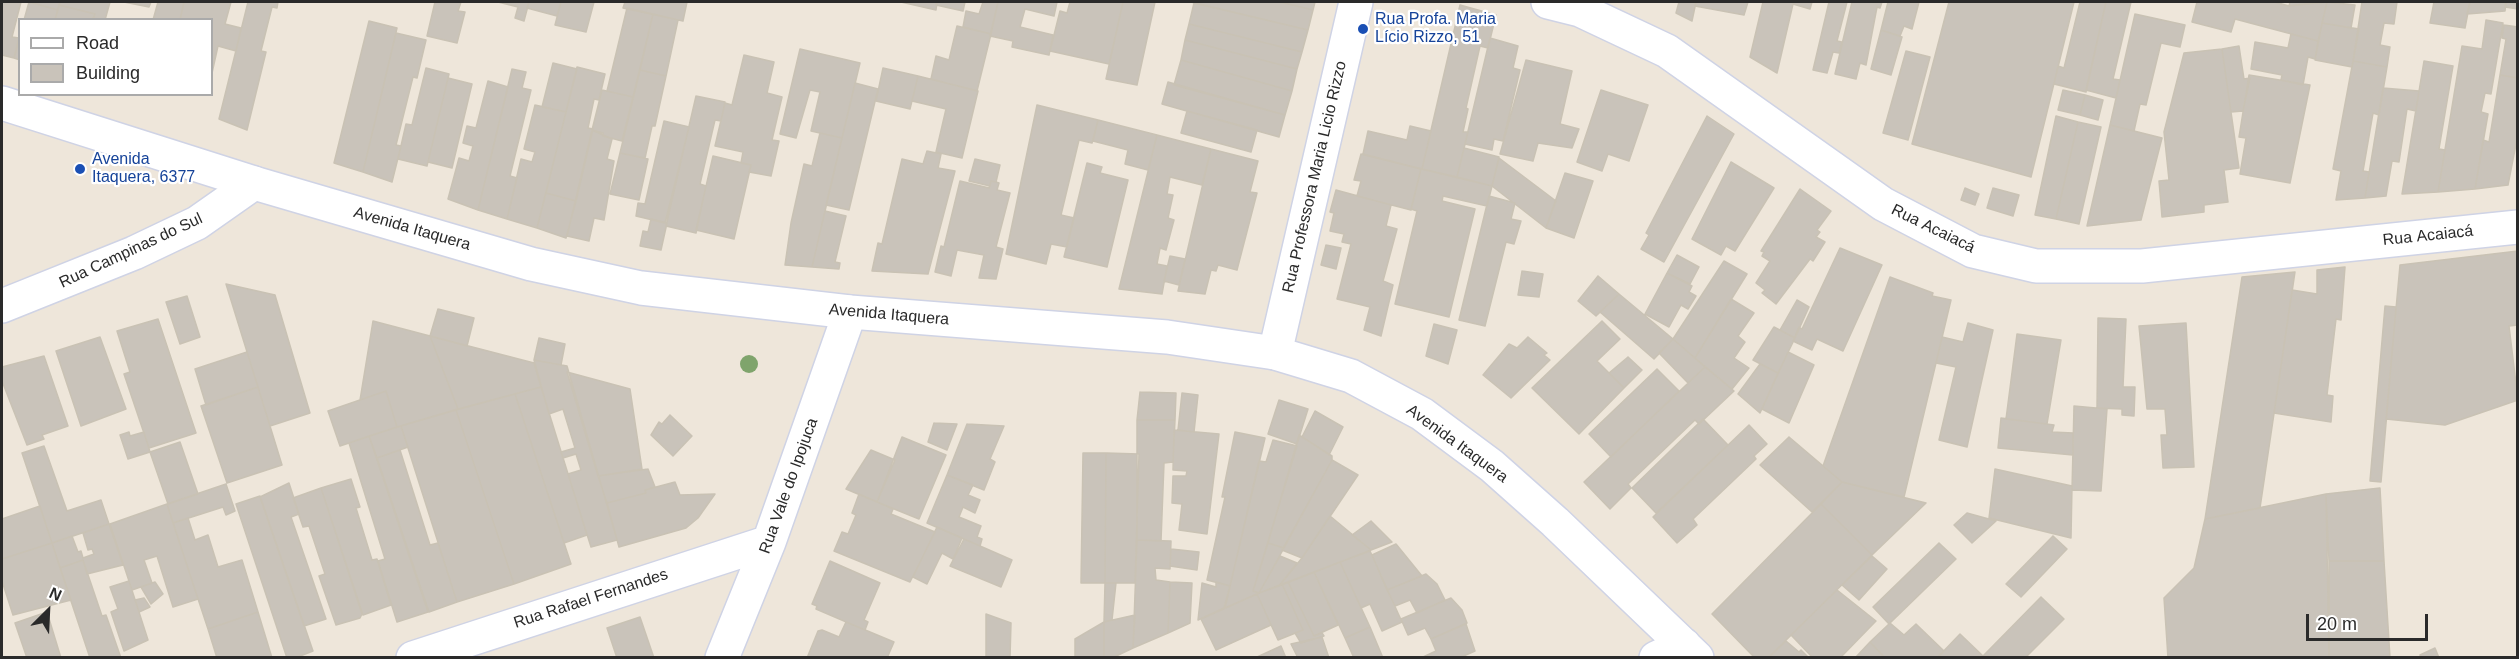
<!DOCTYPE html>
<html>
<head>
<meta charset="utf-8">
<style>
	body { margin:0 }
	#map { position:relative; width:2519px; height:659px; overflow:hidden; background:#eee6da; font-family:Arial,sans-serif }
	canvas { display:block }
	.frame { position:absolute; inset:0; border:3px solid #2a2a2a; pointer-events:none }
	.legend { position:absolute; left:18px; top:18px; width:195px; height:78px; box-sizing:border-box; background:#fff; border:2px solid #aaa; margin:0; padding:8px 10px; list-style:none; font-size:18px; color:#2a2a2a }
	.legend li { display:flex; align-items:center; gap:12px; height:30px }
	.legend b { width:30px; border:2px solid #aaa }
	.north { position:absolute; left:18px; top:581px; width:60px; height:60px; -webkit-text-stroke:4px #fff; paint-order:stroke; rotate:24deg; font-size:16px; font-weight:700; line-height:24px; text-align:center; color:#2a2a2a }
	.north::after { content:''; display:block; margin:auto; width:21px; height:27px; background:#2a2a2a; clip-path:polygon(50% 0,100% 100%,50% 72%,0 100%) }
	.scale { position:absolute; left:2306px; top:614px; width:122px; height:27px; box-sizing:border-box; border:3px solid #2a2a2a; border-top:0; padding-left:8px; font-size:18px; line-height:21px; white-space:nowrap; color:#2a2a2a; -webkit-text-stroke:4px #fff; paint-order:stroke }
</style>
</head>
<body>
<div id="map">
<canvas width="2519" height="659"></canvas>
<div class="frame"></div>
<ul class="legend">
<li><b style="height:8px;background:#fff"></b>Road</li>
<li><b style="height:16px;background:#c9c3ba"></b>Building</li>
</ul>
<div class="north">N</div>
<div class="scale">20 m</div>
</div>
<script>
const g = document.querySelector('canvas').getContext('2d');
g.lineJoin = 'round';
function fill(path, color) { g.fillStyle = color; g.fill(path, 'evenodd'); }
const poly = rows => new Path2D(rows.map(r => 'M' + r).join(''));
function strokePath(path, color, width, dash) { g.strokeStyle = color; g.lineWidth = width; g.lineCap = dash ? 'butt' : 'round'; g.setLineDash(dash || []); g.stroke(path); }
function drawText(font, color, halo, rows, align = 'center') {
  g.font = font + ' Arial,sans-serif'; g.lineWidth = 4.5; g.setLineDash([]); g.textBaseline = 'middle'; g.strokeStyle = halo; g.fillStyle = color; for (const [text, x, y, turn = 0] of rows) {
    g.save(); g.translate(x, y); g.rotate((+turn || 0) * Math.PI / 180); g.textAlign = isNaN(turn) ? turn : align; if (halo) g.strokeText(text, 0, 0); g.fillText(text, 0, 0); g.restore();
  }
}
const building = poly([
	[2,2,21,2,12,37,19,38,14,58,2,55,2,2],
	[29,2,58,10,55,20,24,20,29,2],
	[29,2,60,2,58,10,29,2],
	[60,2,110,2,105,20,93,18,95,14,59,5,60,2],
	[124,2,151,2,149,7,124,2],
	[158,2,184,2,180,20,153,20,158,2],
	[184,2,231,2,225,24,241,28,236,51,218,46,212,73,212,20,180,20,184,2],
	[248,2,278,2,277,8,272,7,261,51,266,52,247,130,219,119,248,2],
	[435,2,461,2,458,11,465,12,457,43,427,36,435,2],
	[498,2,529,2,524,21,515,18,518,7,498,2],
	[529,2,561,2,557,16,527,8,529,2],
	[561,2,594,2,586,32,555,25,561,2],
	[625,2,687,2,683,21,623,8,625,2],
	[901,2,937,2,936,10,901,2],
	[937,2,965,2,963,11,936,5,937,2],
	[983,2,998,2,991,34,963,27,966,11,979,14,983,2],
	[998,2,1057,2,1054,16,1025,9,1020,27,1053,35,1049,55,1012,47,1013,41,990,36,998,2],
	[1070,2,1123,2,1109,64,1050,51,1060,11,1067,13,1070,2],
	[1123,2,1155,2,1137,85,1106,79,1123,2],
	[1191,2,1280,2,1313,10,1308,30,1191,2],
	[1280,2,1315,2,1313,10,1280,2],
	[1679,2,1696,2,1692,21,1676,13,1679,2],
	[1696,2,1748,2,1744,15,1695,6,1696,2],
	[1763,2,1812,2,1810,9,1793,4,1777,73,1750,57,1763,2],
	[1829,2,1847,2,1837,41,1842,42,1839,53,1833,52,1827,73,1813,70,1829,2],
	[1852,2,1882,2,1880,8,1877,7,1866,65,1860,63,1856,79,1835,74,1852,2],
	[1888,2,1919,2,1912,29,1904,26,1900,36,1881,30,1888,2],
	[1949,2,2074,2,2031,177,1912,144,1949,2],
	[2080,2,2106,2,2086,92,2054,84,2058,66,2064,68,2080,2],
	[2106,2,2131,2,2113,79,2120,80,2116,98,2086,90,2106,2],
	[2197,2,2275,2,2289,6,2327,2,2318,41,2235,19,2231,32,2192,22,2197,2],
	[2290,2,2320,2,2289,6,2290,2],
	[2327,2,2355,5,2351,28,2322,23,2327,2],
	[2362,2,2397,2,2394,24,2384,23,2380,45,2390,47,2387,67,2353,61,2362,2],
	[2434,2,2470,2,2465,28,2430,23,2434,2],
	[2470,2,2506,2,2505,11,2467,14,2470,2],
	[2506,2,2518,2,2518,9,2505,7,2506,2],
	[1194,3,1308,30,1302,52,1189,24,1194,3],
	[59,5,95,14,93,20,55,20,59,5],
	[1460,5,1496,15,1488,48,1480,46,1466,108,1468,109,1463,132,1468,132,1457,177,1422,169,1460,5],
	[627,8,653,14,633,97,607,91,627,8],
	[653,14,678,20,666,76,640,70,653,14],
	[2135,14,2185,25,2180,47,2161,43,2146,105,2140,104,2134,131,2110,125,2135,14],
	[2486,20,2503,23,2491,94,2485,93,2481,112,2488,114,2475,189,2438,192,2462,46,2482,49,2486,20],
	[369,21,397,28,363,172,334,163,369,21],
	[2322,23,2359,29,2352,67,2315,60,2322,23],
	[1189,24,1302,52,1297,69,1185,40,1189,24],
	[2504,25,2518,27,2518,78,2500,75,2506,39,2502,38,2504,25],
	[957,26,991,34,977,91,931,79,936,56,949,60,957,26],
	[1881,30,1902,37,1891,75,1871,69,1881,30],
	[396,33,426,40,417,78,413,77,396,145,401,146,392,182,363,172,396,33],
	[2291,34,2318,41,2315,59,2308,57,2303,85,2281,80,2282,75,2251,69,2255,42,2288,48,2291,34],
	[20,37,20,60,14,58,20,37],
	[1490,38,1518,46,1513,68,1520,70,1503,141,1494,139,1492,150,1465,144,1490,38],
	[1185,40,1297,69,1292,91,1181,60,1185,40],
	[2239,46,2244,79,2250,78,2243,111,2231,112,2222,49,2239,46],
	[800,49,860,63,842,138,811,131,820,92,810,90,796,138,780,134,800,49],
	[2222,49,2239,168,2224,170,2228,202,2204,205,2204,212,2162,217,2159,181,2169,180,2164,132,2184,53,2222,49],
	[1906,51,1930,57,1908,140,1883,133,1906,51],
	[744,55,774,62,767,93,782,97,772,140,779,141,771,176,749,172,751,165,741,163,743,152,715,146,725,103,732,105,744,55],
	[1181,60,1292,91,1285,115,1174,85,1181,60],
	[1526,60,1572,71,1560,124,1579,129,1572,148,1538,143,1533,161,1500,154,1526,60],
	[2353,61,2387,67,2379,115,2373,113,2363,171,2369,172,2365,198,2336,200,2341,171,2333,169,2353,61],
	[2424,61,2453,66,2439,149,2445,150,2438,192,2402,194,2424,61],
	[553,63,577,69,566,112,542,107,553,63],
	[577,67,605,74,599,100,594,99,588,128,593,129,576,201,546,193,577,67],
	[426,68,449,74,427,166,398,159,406,124,412,125,426,68],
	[883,68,918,76,910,109,876,101,883,68],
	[512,69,526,72,522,88,531,90,510,176,517,178,507,219,478,210,512,69],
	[640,70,666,76,655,126,652,126,645,158,620,153,640,70],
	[2249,75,2310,85,2290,183,2240,174,2246,138,2239,137,2249,75],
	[2500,75,2518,78,2518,134,2508,185,2475,189,2483,140,2489,142,2500,75],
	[918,76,978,91,962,158,936,152,946,109,912,101,918,76],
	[448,78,472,84,452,168,428,162,448,78],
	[488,81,508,87,478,210,448,199,459,158,469,161,473,146,463,143,467,126,476,128,488,81],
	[1168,82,1285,115,1279,137,1162,104,1168,82],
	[855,83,878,89,849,210,826,205,855,83],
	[2383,88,2419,91,2416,111,2407,109,2399,162,2392,161,2386,196,2365,198,2383,88],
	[602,90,633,97,622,141,603,136,603,133,592,130,602,90],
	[1601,90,1648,105,1629,161,1608,154,1602,171,1577,162,1601,90],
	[2063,90,2085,95,2080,115,2058,110,2063,90],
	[2085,95,2103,100,2098,120,2080,115,2085,95],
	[696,96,725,102,721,121,715,120,700,184,706,186,696,233,666,226,696,96],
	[535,105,566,112,537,228,507,219,521,159,532,162,535,152,524,149,535,105],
	[1037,105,1098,120,1092,143,1079,140,1061,215,1074,218,1067,247,1051,244,1046,264,1006,254,1037,105],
	[1187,111,1257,130,1251,152,1181,133,1187,111],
	[1707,116,1734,134,1664,262,1641,249,1649,235,1646,233,1707,116],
	[2056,116,2078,122,2056,219,2035,215,2056,116],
	[1098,120,1157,135,1148,170,1125,164,1128,150,1093,141,1098,120],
	[664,121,689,127,665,223,636,216,638,203,645,204,664,121],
	[2078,122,2101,127,2079,224,2056,219,2078,122],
	[2110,125,2162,138,2141,220,2087,226,2110,125],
	[1410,126,1431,131,1422,169,1363,154,1368,131,1407,140,1410,126],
	[592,130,612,139,607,159,614,161,604,220,594,218,589,241,567,236,592,130],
	[820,133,842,138,812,267,785,265,791,223,804,164,812,166,820,133],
	[1157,135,1211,149,1202,185,1170,177,1167,194,1173,195,1168,218,1174,220,1166,250,1160,248,1157,264,1167,266,1162,294,1119,289,1157,135],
	[1464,148,1499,157,1492,186,1457,177,1464,148],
	[1211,149,1258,161,1250,192,1257,193,1237,270,1218,265,1216,271,1211,270,1205,294,1178,291,1211,149],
	[927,151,941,154,938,168,955,171,928,274,872,271,878,243,882,244,902,159,923,164,927,151],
	[620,153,648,159,639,200,610,194,620,153],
	[1361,154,1421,169,1411,210,1357,196,1361,181,1354,180,1361,154],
	[713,156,751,165,734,239,696,230,713,156],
	[1499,158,1556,201,1546,228,1492,186,1499,158],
	[975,159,1000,165,996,182,991,181,990,186,969,181,975,159],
	[1731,162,1774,188,1735,251,1726,246,1721,255,1692,239,1731,162],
	[1087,163,1102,167,1100,173,1128,180,1107,267,1064,257,1087,163],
	[1421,169,1492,186,1487,206,1443,196,1442,201,1475,209,1449,317,1395,304,1417,211,1411,209,1421,169],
	[1565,173,1593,181,1574,238,1546,228,1565,173],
	[960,181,989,188,991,181,996,182,999,183,997,190,1010,193,996,247,1003,249,996,279,979,278,984,255,957,250,951,276,935,272,941,246,944,247,960,181],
	[1965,188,1979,194,1975,205,1961,200,1965,188],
	[1993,188,2019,195,2013,216,1987,208,1993,188],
	[1800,189,1831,211,1817,230,1820,232,1816,237,1825,242,1813,261,1810,259,1776,304,1762,293,1765,290,1756,283,1770,261,1762,256,1764,252,1761,251,1800,189],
	[1336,190,1391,205,1386,226,1397,229,1383,281,1393,285,1381,336,1364,330,1370,307,1337,299,1351,244,1342,242,1344,234,1330,231,1334,213,1330,212,1336,190],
	[546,193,576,201,566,238,537,228,546,193],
	[1489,196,1515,203,1511,219,1521,221,1514,244,1506,242,1485,326,1459,320,1489,196],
	[825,211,846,216,835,262,840,263,839,269,812,267,825,211],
	[651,219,667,223,661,250,640,246,643,231,648,232,651,219],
	[1326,245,1341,248,1336,269,1321,265,1326,245],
	[1840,248,1882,265,1843,351,1817,339,1812,350,1793,341,1799,327,1802,329,1840,248],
	[2518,251,2518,325,2509,326,2518,400,2445,425,2386,419,2400,265,2518,251],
	[1677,255,1699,267,1690,284,1667,273,1677,255],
	[1170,256,1185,259,1179,285,1164,281,1170,256],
	[1724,261,1747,274,1695,358,1673,339,1724,261],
	[2345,267,2341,320,2336,319,2327,395,2333,396,2331,422,2274,413,2292,290,2317,294,2317,270,2345,267],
	[1522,271,1543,274,1539,297,1518,295,1522,271],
	[2295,272,2260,508,2205,519,2242,277,2295,272],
	[1667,273,1692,286,1689,292,1696,296,1688,309,1681,305,1669,327,1645,314,1667,273],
	[1598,276,1619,294,1596,316,1578,301,1598,276],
	[1890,277,1933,293,1932,296,1951,300,1904,497,1842,482,1823,466,1890,277],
	[226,284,275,295,310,413,270,426,226,284],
	[1619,294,1673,339,1654,359,1600,312,1619,294],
	[187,296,200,337,180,344,166,302,187,296],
	[1731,299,1754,313,1738,336,1745,342,1734,358,1749,368,1732,389,1695,358,1731,299],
	[1797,300,1809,307,1795,338,1780,330,1797,300],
	[2385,306,2396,307,2381,482,2370,481,2385,306],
	[438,309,474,318,467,346,430,336,438,309],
	[2098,318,2126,319,2123,387,2135,387,2134,416,2122,415,2122,409,2097,408,2098,318],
	[158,319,196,433,149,448,124,374,130,372,117,331,158,319],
	[373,321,430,336,458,409,397,427,386,391,360,400,373,321],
	[1602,321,1620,339,1597,361,1624,388,1579,434,1532,388,1602,321],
	[1968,323,1993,330,1967,447,1939,440,1956,367,1936,363,1942,337,1963,342,1968,323],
	[2186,323,2194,467,2163,468,2161,435,2167,435,2165,409,2147,409,2139,326,2186,323],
	[1434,324,1457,330,1448,364,1426,356,1434,324],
	[1774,327,1795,338,1778,373,1753,360,1774,327],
	[2017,334,2061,340,2047,424,2006,419,2017,334],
	[430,336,534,363,541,387,458,409,430,336],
	[100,337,126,409,81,426,56,351,100,337],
	[1528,337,1547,353,1544,355,1550,360,1511,398,1483,375,1509,344,1517,348,1528,337],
	[539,338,565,344,561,365,534,360,539,338],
	[1673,339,1705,367,1688,383,1659,353,1673,339],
	[247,352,258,387,206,405,195,369,247,352],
	[1788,352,1814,365,1789,423,1762,409,1788,352],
	[44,356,68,426,42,435,44,439,27,445,2,381,2,367,44,356],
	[1628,357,1642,370,1624,388,1609,373,1628,357],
	[534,360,567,366,617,540,591,547,568,474,581,470,576,454,563,458,561,452,575,448,563,409,549,414,534,360],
	[1760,364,1778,373,1760,413,1738,394,1760,364],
	[1705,367,1734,391,1699,424,1695,420,1628,484,1631,488,1610,509,1584,482,1705,367],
	[1657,369,1679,391,1611,457,1589,434,1657,369],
	[567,372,630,389,642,469,598,476,567,372],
	[258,387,282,465,227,483,201,406,258,387],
	[541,387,587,535,564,543,515,394,541,387],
	[386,391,397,427,340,446,328,411,386,391],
	[1140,392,1176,393,1175,420,1137,420,1140,392],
	[1182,393,1198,395,1194,432,1178,430,1182,393],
	[515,394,571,564,514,584,456,410,515,394],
	[1279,400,1308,409,1297,444,1268,434,1279,400],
	[2074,406,2107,409,2101,491,2072,490,2074,406],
	[456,410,514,584,457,602,401,426,456,410],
	[1315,411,1343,427,1329,455,1302,437,1315,411],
	[670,415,692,436,673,456,651,435,659,422,662,424,670,415],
	[2001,418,2054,425,2052,432,2073,433,2073,455,1998,448,2001,418],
	[1703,419,1728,445,1656,513,1632,488,1703,419],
	[1137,420,1175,420,1173,462,1164,463,1161,541,1137,540,1137,420],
	[934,423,957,424,947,450,928,442,934,423],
	[967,424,1004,426,990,459,995,462,984,490,947,475,967,424],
	[1749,425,1767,444,1754,456,1756,459,1693,519,1697,525,1677,543,1653,517,1749,425],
	[401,426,408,447,377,458,369,436,401,426],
	[1174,430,1219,434,1207,534,1179,530,1182,504,1172,503,1173,476,1186,476,1187,471,1173,470,1174,430],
	[129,432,130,436,144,432,150,452,128,459,120,435,129,432],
	[1235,432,1265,438,1230,586,1207,580,1225,497,1222,497,1235,432],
	[1299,435,1332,456,1332,460,1284,548,1268,543,1299,435],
	[369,436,428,612,397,622,378,561,385,559,349,443,369,436],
	[902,437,946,455,919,519,877,502,902,437],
	[1789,437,1842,482,1812,512,1760,465,1789,437],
	[1273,440,1297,446,1253,591,1259,593,1225,608,1259,461,1266,462,1273,440],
	[180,442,198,494,168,504,150,452,180,442],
	[44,446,67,511,101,500,109,524,52,543,22,453,44,446],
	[400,450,430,545,438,543,457,602,429,612,377,458,400,450],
	[871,450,895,460,877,502,846,489,871,450],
	[1083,453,1106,453,1105,583,1081,583,1083,453],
	[1106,453,1139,454,1135,583,1105,583,1106,453],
	[1332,460,1358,475,1302,558,1282,550,1332,460],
	[648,469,655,487,645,490,646,493,607,503,598,476,648,469],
	[1995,469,2072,486,2071,538,1989,518,1995,469],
	[947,475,973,485,968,495,980,500,975,513,963,507,959,517,981,526,977,537,982,539,980,546,927,523,947,475],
	[351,479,360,507,356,508,372,560,377,559,391,605,363,615,321,488,351,479],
	[675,482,680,495,715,494,698,518,686,528,619,547,607,503,646,493,645,490,675,482],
	[1842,482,1926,503,1872,555,1821,504,1842,482],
	[289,483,299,514,291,517,326,619,304,626,260,497,289,483],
	[226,484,235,511,226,515,223,507,173,523,167,504,226,484],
	[321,488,362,614,360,618,336,625,319,576,325,574,309,526,303,527,293,498,321,488],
	[2380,488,2384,561,2329,561,2326,494,2380,488],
	[859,494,893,509,891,514,935,532,910,582,834,551,842,532,848,534,856,515,852,513,859,494],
	[2326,494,2329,658,2168,658,2164,598,2194,568,2205,519,2326,494],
	[260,496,313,651,295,658,287,658,236,504,260,496],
	[167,504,198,599,173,607,157,556,144,560,152,583,132,590,110,524,167,504],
	[1821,504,1872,555,1768,658,1755,658,1712,614,1821,504],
	[40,506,52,543,2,559,2,519,40,506],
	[1967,513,1996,521,1972,543,1954,525,1967,513],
	[1330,516,1371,550,1279,586,1302,558,1330,516],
	[188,518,195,540,208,535,218,567,242,560,258,612,208,629,173,523,188,518],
	[1371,521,1392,542,1371,550,1352,535,1371,521],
	[109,524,123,565,87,574,83,560,60,568,52,543,72,536,78,552,81,551,83,558,94,554,92,549,88,550,83,533,109,524],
	[937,527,962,538,953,559,942,553,927,584,913,577,937,527],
	[2053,536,2067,549,2021,597,2006,584,2053,536],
	[964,539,1012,560,1001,587,950,566,964,539],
	[1137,540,1171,541,1170,569,1155,568,1156,580,1170,582,1168,633,1133,648,1137,540],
	[52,543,71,600,13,615,2,581,2,559,52,543],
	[1268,543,1284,548,1259,593,1253,591,1268,543],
	[1939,543,1956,559,1889,624,1873,607,1939,543],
	[1396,544,1422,576,1387,590,1372,555,1396,544],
	[1171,549,1199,552,1197,570,1170,566,1171,549],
	[1370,551,1402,622,1382,631,1370,604,1361,608,1340,562,1370,551],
	[1280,556,1297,563,1279,586,1259,593,1280,556],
	[1872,556,1887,569,1859,600,1842,585,1872,556],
	[83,560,102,616,106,615,121,658,90,658,60,568,83,560],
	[830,561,880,583,864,620,868,622,865,630,816,609,817,606,812,604,830,561],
	[2329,561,2384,561,2390,658,2329,658,2329,561],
	[1340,562,1370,627,1345,638,1314,572,1340,562],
	[1314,572,1338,625,1314,636,1288,582,1314,572],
	[1426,574,1437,584,1445,600,1417,613,1410,600,1395,606,1387,590,1426,574],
	[129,581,148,640,124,651,111,612,118,609,110,587,129,581],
	[155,582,163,594,151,604,141,587,155,582],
	[1170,582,1192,583,1190,623,1168,633,1170,582],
	[1216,582,1230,586,1224,608,1198,620,1202,583,1216,587,1216,582],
	[1288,582,1314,636,1322,633,1324,636,1301,643,1295,633,1303,630,1282,584,1288,582],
	[1105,583,1116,583,1112,620,1104,622,1105,583],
	[1282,584,1303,630,1278,640,1257,594,1282,584],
	[1837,590,1876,621,1840,658,1813,658,1791,635,1837,590],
	[1257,594,1271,625,1216,650,1201,619,1257,594],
	[2041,597,2064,619,2025,658,1983,656,2041,597],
	[144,598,150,607,139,612,135,600,144,598],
	[1451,598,1462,610,1467,623,1431,639,1425,628,1408,635,1401,619,1451,598],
	[47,612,61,658,27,658,15,623,47,612],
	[258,612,272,658,217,658,208,629,258,612],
	[986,614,1011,623,1010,658,986,658,986,614],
	[1135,615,1133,648,1112,658,1104,658,1104,622,1135,615],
	[640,617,654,658,617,658,607,628,640,617],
	[846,622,894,642,887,658,807,658,818,631,822,630,839,637,846,622],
	[1104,622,1104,658,1075,658,1075,639,1104,622],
	[1890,623,1904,635,1916,624,1944,651,1937,658,1885,658,1870,642,1890,623],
	[1466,624,1475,651,1459,658,1421,658,1436,651,1431,639,1466,624],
	[1370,627,1383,658,1354,658,1345,638,1370,627],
	[1960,634,1983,656,1985,658,1937,658,1960,634],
	[1322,637,1329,658,1298,658,1291,644,1322,637],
	[1786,641,1799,652,1801,650,1809,658,1768,658,1786,641],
	[1870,642,1885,658,1855,658,1870,642],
	[1281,646,1286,658,1255,658,1281,646],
	[2435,648,2439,658,2421,658,2420,655,2435,648]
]);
const street = poly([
	[1548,2,1580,10,1667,51,1883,204,1973,251,2036,266,2142,266,2518,227],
	[2,306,134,253,197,223,254,183],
	[1275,353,1356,2],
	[413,658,769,542],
	[722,658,769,542,850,312],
	[1656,658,1684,645]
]);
const secondary = poly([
	[2,103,254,183,531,264,641,288,850,312,1167,337,1275,353,1351,376,1422,414,1492,466,1555,522,1697,658]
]);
const trees = [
	[749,364]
];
const markers = [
	[1363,29,6,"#1a4fb4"],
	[80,169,6,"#1a4fb4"]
];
const transitNames = [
	["Rua Profa. Maria",1375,20],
	["Lício Rizzo, 51",1375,38],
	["Avenida",92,160],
	["Itaquera, 6377",92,178]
];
const streetNames = [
	["Rua Professora Maria Licio Rizzo",1315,177,-77],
	["Avenida Itaquera",412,229,16],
	["Rua Acaiacá",1933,229,26],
	["Rua Acaiacá",2428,236,-6],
	["Rua Campinas do Sul",131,251,-25],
	["Avenida Itaquera",889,315,5],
	["Avenida Itaquera",1457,444,36],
	["Rua Vale do Ipojuca",789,486,-70],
	["Rua Rafael Fernandes",591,599,-18]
];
fill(building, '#c9c3ba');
strokePath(building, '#c9c2b4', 1.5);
strokePath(street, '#cfd3e5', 36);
strokePath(secondary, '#cfd3e5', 36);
strokePath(street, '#fff', 33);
strokePath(secondary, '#fff', 33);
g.fillStyle = '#7fa46c';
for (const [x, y] of trees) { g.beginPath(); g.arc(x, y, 9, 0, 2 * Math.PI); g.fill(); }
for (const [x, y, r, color] of markers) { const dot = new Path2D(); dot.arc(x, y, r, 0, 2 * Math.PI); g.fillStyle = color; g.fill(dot); strokePath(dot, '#fff', 2); }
drawText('16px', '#164399', '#fff', transitNames, 'left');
drawText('16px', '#2a2a2a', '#fff', streetNames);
</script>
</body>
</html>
